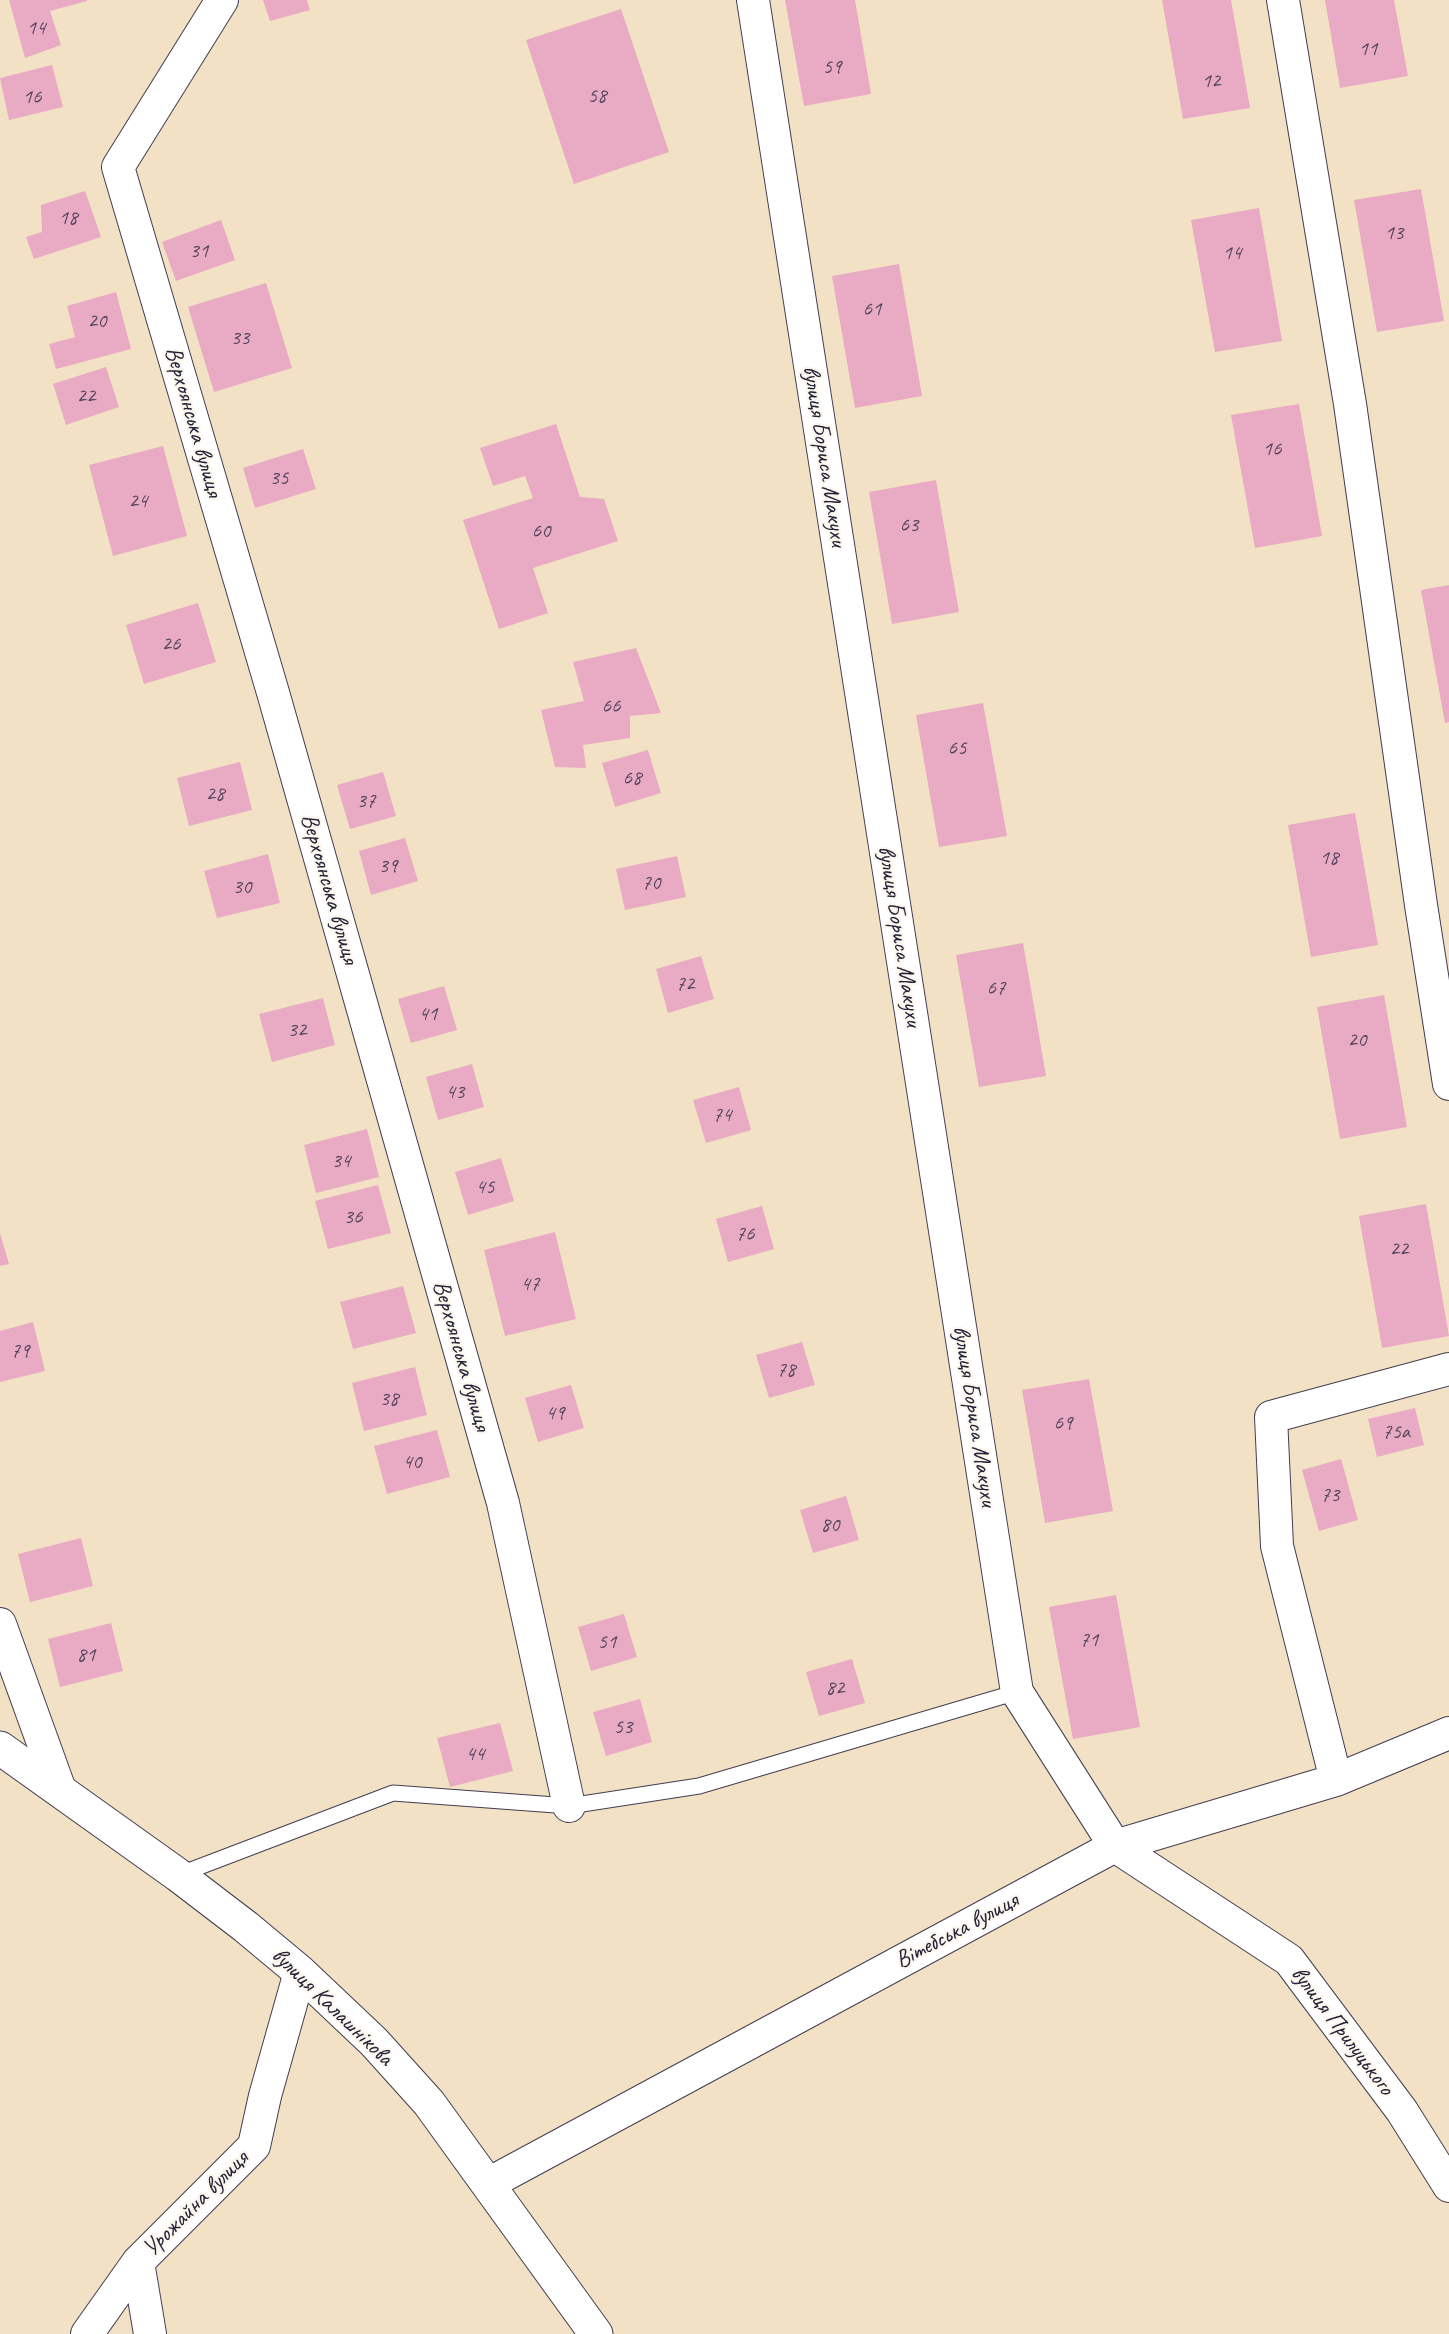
<!DOCTYPE html>
<html>
<head>
<meta charset="utf-8">
<style>
	body { margin:0 }
	canvas { display:block; background:#f2e1c4 }
</style>
</head>
<body>
<canvas width="1449" height="2334"></canvas>
<script>
const g = document.querySelector('canvas').getContext('2d');
g.lineJoin = 'round';
function fill(path, color) { g.fillStyle = color; g.fill(path, 'evenodd'); }
const poly = rows => new Path2D(rows.map(r => 'M' + r).join(''));
function strokePath(path, color, width, dash) { g.strokeStyle = color; g.lineWidth = width; g.lineCap = dash ? 'butt' : 'round'; g.setLineDash(dash || []); g.stroke(path); }
function drawText(font, color, halo, rows, align = 'center') {
  g.font = font + ' Caveat,sans-serif'; g.lineWidth = 4.5; g.setLineDash([]); g.textBaseline = 'middle'; g.strokeStyle = halo; g.fillStyle = color; for (const [text, x, y, turn = 0] of rows) {
    g.save(); g.translate(x, y); g.rotate((+turn || 0) * Math.PI / 180); g.textAlign = isNaN(turn) ? turn : align; if (halo) g.strokeText(text, 0, 0); g.fillText(text, 0, 0); g.restore();
  }
}
const building = poly([
	[9,0,87,0,87,1,50,11,61,45,25,58],
	[263,0,307,0,310,10,270,21],
	[785,0,855,0,871,94,804,106],
	[1162,0,1231,0,1250,108,1183,119],
	[1325,0,1394,0,1408,76,1340,88],
	[621,9,669,152,574,184,526,40],
	[52,65,63,107,9,120,0,78],
	[1421,189,1444,321,1377,332,1354,200],
	[85,191,101,237,34,259,26,237,42,232,41,205],
	[1259,208,1282,341,1215,352,1191,220],
	[221,220,235,260,176,281,162,242],
	[899,264,922,396,855,408,832,276],
	[266,283,292,368,214,392,188,307],
	[116,292,131,349,56,369,49,344,75,337,67,306],
	[106,367,119,407,66,425,53,384],
	[1299,404,1322,536,1255,548,1231,415],
	[556,424,580,497,604,499,618,541,533,568,548,613,499,629,463,520,533,498,525,476,493,486,480,448],
	[163,446,187,536,113,556,89,465],
	[303,449,316,489,255,508,243,468],
	[936,480,959,612,892,624,869,492],
	[1449,585,1449,722,1445,723,1421,590],
	[198,603,216,662,144,684,126,625],
	[636,648,661,713,630,716,630,738,583,745,586,768,555,767,541,710,584,701,573,662],
	[983,703,1007,836,939,847,916,715],
	[648,750,661,793,615,807,602,763],
	[240,762,252,810,189,826,177,778],
	[383,772,396,816,350,829,337,785],
	[1355,813,1378,945,1311,957,1288,825],
	[405,838,418,881,371,895,359,851],
	[268,854,280,903,217,918,204,871],
	[677,856,686,897,625,910,616,869],
	[1023,943,1046,1076,979,1087,956,955],
	[701,956,714,999,668,1013,656,969],
	[444,986,457,1030,411,1043,398,999],
	[1384,995,1407,1127,1340,1139,1317,1007],
	[323,998,335,1045,272,1062,259,1014],
	[472,1064,484,1107,438,1120,426,1077],
	[739,1087,751,1130,706,1143,693,1100],
	[367,1129,379,1177,316,1193,304,1145],
	[501,1158,514,1201,468,1215,455,1172],
	[378,1185,391,1233,328,1249,315,1201],
	[1426,1204,1449,1336,1382,1348,1359,1216],
	[762,1206,774,1249,728,1262,716,1219],
	[555,1232,576,1319,505,1336,484,1250],
	[0,1233,9,1264,0,1266],
	[403,1286,416,1333,353,1349,340,1302],
	[33,1322,45,1371,0,1382,0,1331],
	[802,1342,815,1385,769,1398,756,1355],
	[415,1367,427,1415,364,1431,352,1383],
	[1089,1379,1113,1511,1045,1523,1022,1390],
	[571,1385,584,1428,538,1442,525,1398],
	[1415,1408,1424,1445,1377,1457,1368,1419],
	[437,1430,450,1477,387,1494,374,1446],
	[1341,1459,1358,1520,1319,1531,1302,1470],
	[846,1496,859,1540,813,1553,800,1510],
	[81,1538,93,1586,30,1602,18,1554],
	[1116,1595,1140,1727,1073,1739,1049,1607],
	[624,1614,637,1657,591,1671,578,1627],
	[111,1623,123,1671,60,1687,48,1639],
	[852,1659,865,1703,819,1716,806,1672],
	[640,1699,652,1742,606,1756,593,1712],
	[500,1723,513,1771,450,1787,437,1738]
]);
const service = poly([
	[178,1875,393,1793,569,1806,699,1786,1017,1692]
]);
const minor = poly([
	[222,0,118,167,274,696,503,1503,569,1806],
	[753,0,1017,1692,1115,1846,1289,1960,1402,2111,1449,2186],
	[1283,0,1350,404,1421,905,1449,1084],
	[0,1624,60,1790],
	[1336,1780,1277,1546,1271,1417,1449,1369],
	[488,2184,1115,1846,1336,1780,1449,1733],
	[87,2334,138,2262],
	[150,2334,138,2262,254,2146,265,2096,300,1972]
]);
const tertiary = poly([
	[0,1748,178,1875,246,1927,300,1972,374,2042,429,2103,596,2334]
]);
const numberNames = [
	["14",36,28],
	["11",1368,49],
	["59",832,67],
	["12",1211,81],
	["58",597,96],
	["16",32,97],
	["18",68,218],
	["13",1394,233],
	["31",199,251],
	["14",1232,253],
	["61",872,309],
	["20",97,321],
	["33",240,338],
	["22",86,396],
	["16",1272,449],
	["35",279,478],
	["24",138,501],
	["63",909,525],
	["60",541,531],
	["26",171,644],
	["66",611,706],
	["65",957,748],
	["68",632,778],
	["28",215,794],
	["37",366,801],
	["18",1329,858],
	["39",388,866],
	["70",651,883],
	["30",242,887],
	["72",685,984],
	["67",996,988],
	["41",428,1014],
	["32",297,1030],
	["20",1357,1040],
	["43",455,1092],
	["74",722,1115],
	["34",341,1161],
	["45",485,1187],
	["36",353,1217],
	["76",745,1234],
	["22",1399,1249],
	["47",530,1284],
	["79",20,1351],
	["78",786,1370],
	["38",389,1399],
	["49",555,1413],
	["69",1063,1423],
	["75а",1396,1432],
	["40",412,1462],
	["73",1330,1495],
	["80",830,1525],
	["71",1089,1640],
	["51",607,1642],
	["81",86,1655],
	["82",835,1688],
	["53",623,1727],
	["44",475,1754]
];
const streetNames = [
	["Верхоянська вулиця",193,422,74],
	["вулиця Бориса Макухи",824,456,81],
	["Верхоянська вулиця",329,889,74],
	["вулиця Бориса Макухи",899,936,81],
	["Верхоянська вулиця",461,1356,74],
	["вулиця Бориса Макухи",974,1416,81],
	["Вітебська вулиця",957,1931,-28],
	["вулиця Калашнікова",332,2007,44],
	["вулиця Прилуцького",1342,2031,53],
	["Урожайна вулиця",196,2204,-45]
];
fill(building, '#e8abc3');
strokePath(service, '#413f50', 17);
strokePath(minor, '#413f50', 34);
strokePath(tertiary, '#413f50', 35);
strokePath(service, '#fff', 15);
strokePath(minor, '#fff', 32);
strokePath(tertiary, '#fff', 33);
drawText('21px', '#54445d', null, numberNames);
drawText('24px', '#22223b', '#fbf7ec', streetNames);
</script>
</body>
</html>
